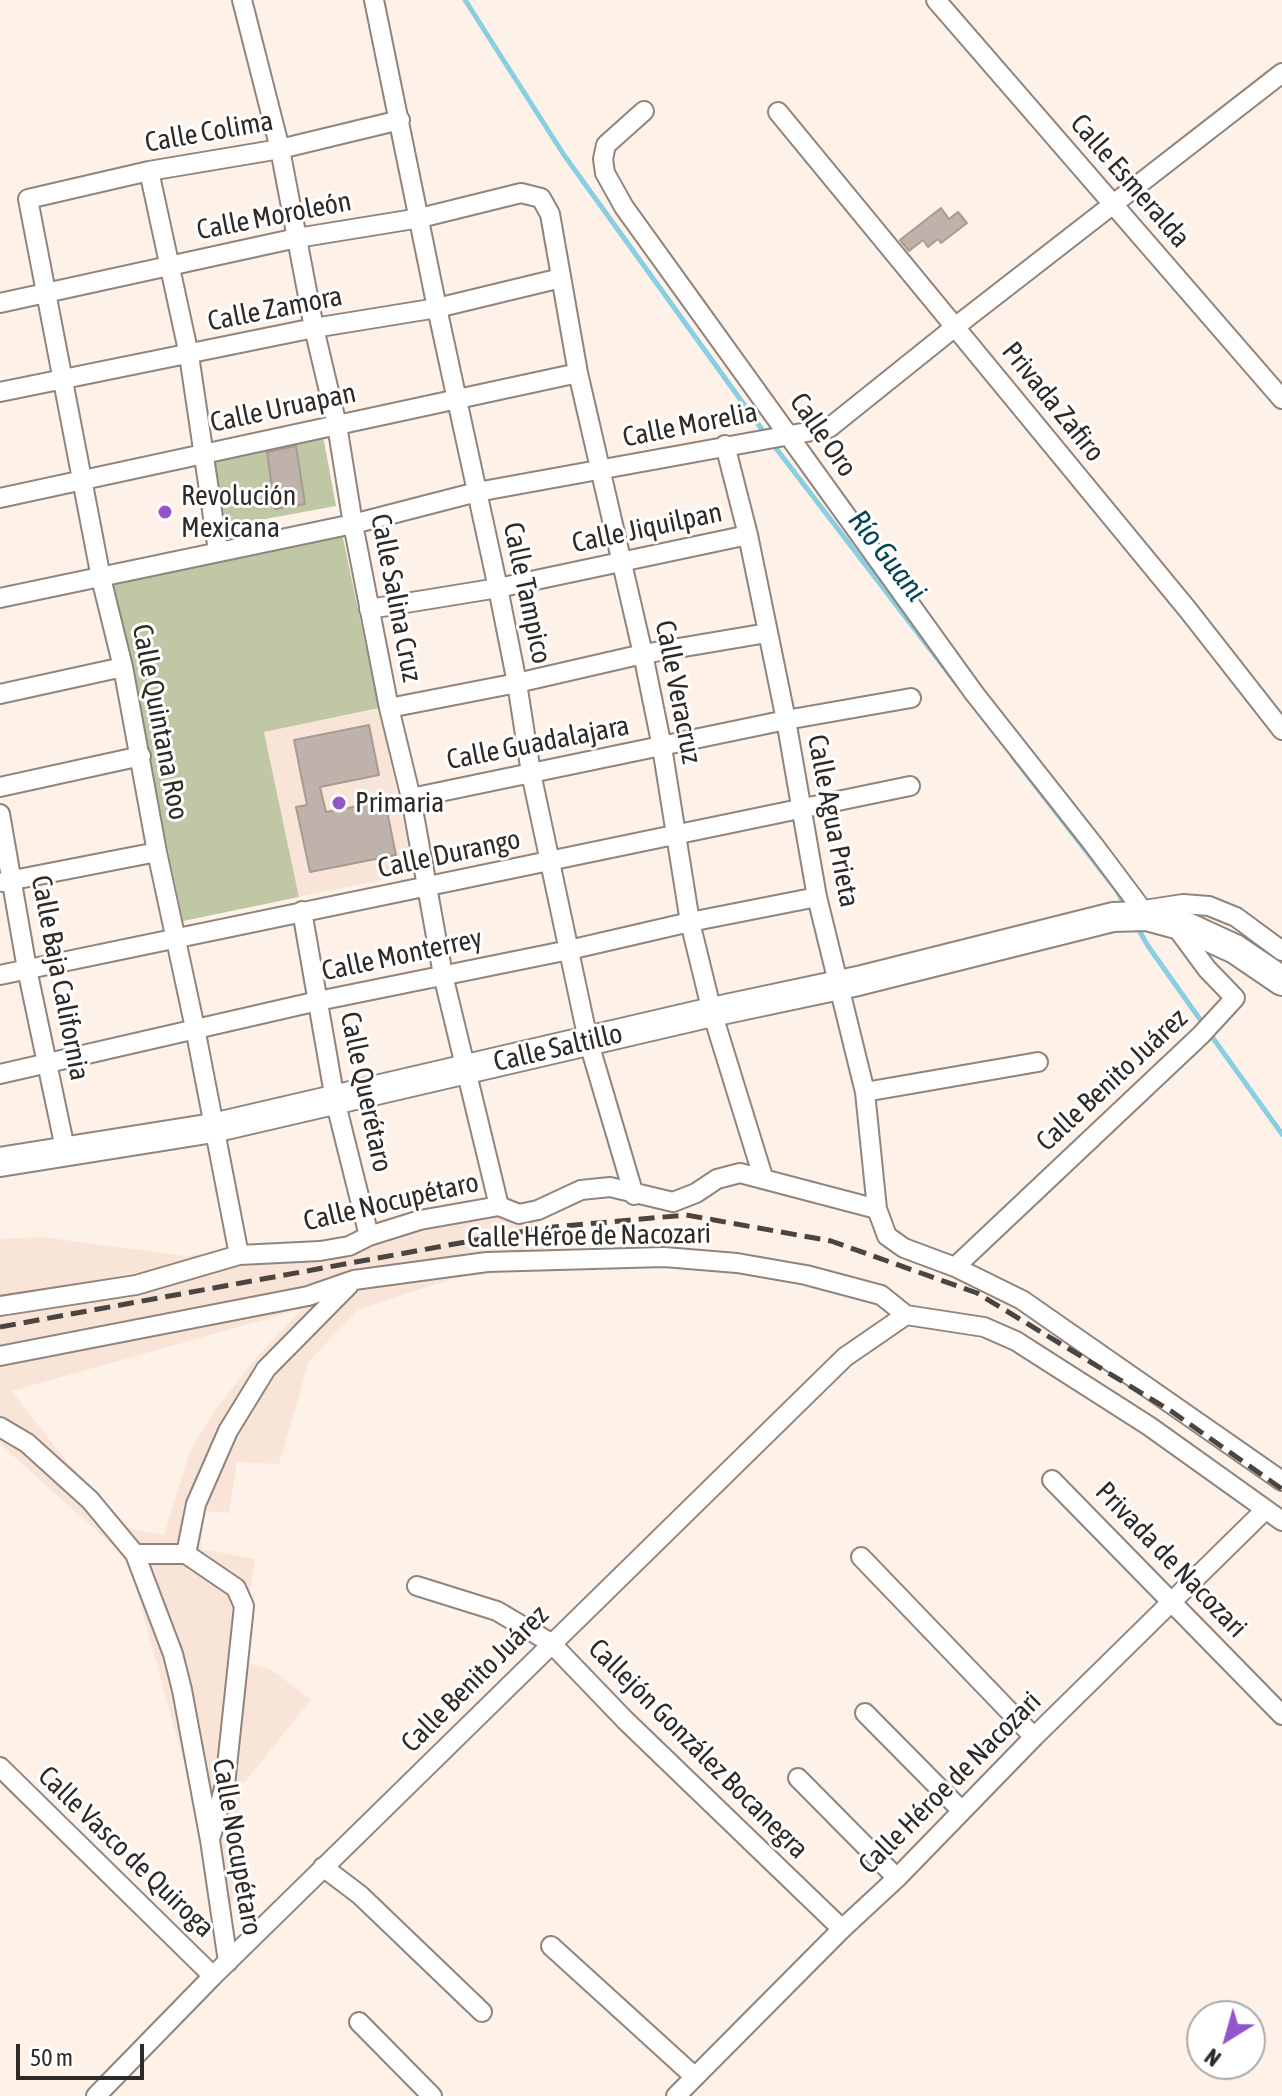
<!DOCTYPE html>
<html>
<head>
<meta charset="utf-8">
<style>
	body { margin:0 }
	#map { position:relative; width:1282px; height:2096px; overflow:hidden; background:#fef1e8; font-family:"Asap Condensed",sans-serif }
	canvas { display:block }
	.north { position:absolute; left:1186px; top:2000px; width:80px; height:80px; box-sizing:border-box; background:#fff; border:2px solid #acaaa8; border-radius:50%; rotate:217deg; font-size:22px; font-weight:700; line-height:32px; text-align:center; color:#2f2a26 }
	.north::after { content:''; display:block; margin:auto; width:28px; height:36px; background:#9455ca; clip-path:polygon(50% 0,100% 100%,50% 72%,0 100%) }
	.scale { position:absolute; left:16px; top:2044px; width:128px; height:36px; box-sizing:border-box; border:4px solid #2f2a26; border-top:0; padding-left:10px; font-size:24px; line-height:28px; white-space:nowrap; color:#2f2a26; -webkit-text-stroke:6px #fff; paint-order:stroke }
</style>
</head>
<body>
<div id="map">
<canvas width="1282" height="2096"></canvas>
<div class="north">N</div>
<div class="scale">50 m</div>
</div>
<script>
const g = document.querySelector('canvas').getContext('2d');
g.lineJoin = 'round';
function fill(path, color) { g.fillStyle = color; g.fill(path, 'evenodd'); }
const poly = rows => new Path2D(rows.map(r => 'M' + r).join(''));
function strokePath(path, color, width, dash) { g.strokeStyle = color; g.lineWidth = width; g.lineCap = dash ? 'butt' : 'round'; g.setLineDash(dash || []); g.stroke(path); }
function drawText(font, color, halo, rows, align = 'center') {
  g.font = font + ' "Asap Condensed",sans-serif'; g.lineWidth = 6; g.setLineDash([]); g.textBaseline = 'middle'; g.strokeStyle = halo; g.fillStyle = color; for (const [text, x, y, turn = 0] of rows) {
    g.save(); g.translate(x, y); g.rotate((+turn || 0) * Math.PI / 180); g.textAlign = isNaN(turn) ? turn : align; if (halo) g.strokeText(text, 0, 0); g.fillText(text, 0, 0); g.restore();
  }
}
const built = poly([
	[379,708,414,873,299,897,264,732],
	[485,1216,537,1219,542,1228,547,1267,455,1278,359,1309,309,1361,279,1464,237,1462,229,1513,204,1511,201,1549,255,1559,240,1660,272,1670,311,1700,241,1787,230,1932,128,1559,0,1444,0,1239,42,1237,185,1256,259,1247,374,1242],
	[302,1309,255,1359,215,1410,189,1453,164,1535,128,1528,62,1456,12,1391]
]);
const green = poly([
	[322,430,336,506,222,527,207,452],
	[340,524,379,708,264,732,299,897,183,921,109,572]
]);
const stream = poly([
	[465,0,564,155,766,435],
	[772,443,956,683],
	[1013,757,1117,891,1125,906],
	[1136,925,1148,946,1204,1025],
	[1210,1034,1282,1134]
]);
const building = poly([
	[941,208,949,219,958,212,967,223,941,243,938,239,928,247,923,240,909,251,900,240,941,208],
	[296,446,305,504,275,509,267,452,296,446],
	[369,725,379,775,320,787,326,812,385,801,396,855,310,872,296,807,307,805,294,740,369,725]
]);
const minor = poly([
	[242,0,280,149,314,328,337,425,353,524,389,708,411,798,443,975,499,1206],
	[374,0,437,308,498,588,517,683,531,773,588,1040,634,1195],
	[936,0,1282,399],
	[644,111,606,145,603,159,605,173,624,207,974,693,1093,844,1147,916],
	[778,112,1188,610,1282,730],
	[149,171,189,355,218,551],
	[0,303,297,238,420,218,521,193,541,198,550,214,578,373,643,654,662,747,690,922,712,1012,763,1177],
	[0,392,314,328,437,308,561,278],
	[725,445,748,535,786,720,817,897,865,1092,877,1209,887,1236,904,1248,955,1267,1022,1300,1282,1481],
	[0,498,578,373],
	[0,598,353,524,477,492,829,428,955,327,1282,73],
	[369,609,498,588,748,535],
	[0,694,123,667],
	[389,708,517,683,643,654,767,633],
	[0,787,141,756],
	[411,798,786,720,911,698],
	[0,814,27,969,66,1153],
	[3,882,157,852],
	[1144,910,1183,904,1209,906,1236,917,1282,951],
	[302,911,335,1100,369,1236],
	[0,975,910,786],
	[0,1074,318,1001,569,950,690,922,817,897],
	[865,1092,1038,1062],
	[239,1255,195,1028,157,852,123,667,101,578,28,199,149,171,280,149,400,120],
	[955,1267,1201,1035,1235,998,1207,969,1173,923],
	[0,1306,136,1285,239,1255,320,1251,349,1246,369,1236,420,1220,499,1206,519,1214,538,1210,581,1190,610,1187,673,1202,696,1193,717,1179,740,1173,877,1209],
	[0,1356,308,1296,354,1280,487,1262,664,1257,737,1263,806,1275,881,1295,906,1315,984,1327,1016,1341,1149,1426,1282,1521],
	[0,1427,27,1443,90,1500,135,1554,173,1654,182,1690,210,1840,228,1962],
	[1052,1480,1282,1715],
	[135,1554,186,1554],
	[186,1554,196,1504,228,1431,266,1369,349,1285],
	[186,1554,236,1588,244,1606,225,1785,211,1836],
	[861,1557,1034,1737],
	[417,1586,497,1611,551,1643,625,1720,842,1929],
	[865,1713,962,1811],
	[0,1767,213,1976],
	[798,1778,897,1878],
	[323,1867,360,1895,482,2012],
	[551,1946,695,2077],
	[359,2022,432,2096],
	[96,2096,213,1976,845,1357,906,1315],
	[676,2096,842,1929,897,1878,1034,1737,1265,1510]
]);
const primary = poly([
	[0,1162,213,1128,712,1012,858,981,1113,917,1147,916,1187,927,1235,949,1282,981]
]);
const rail = poly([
	[0,1327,542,1228,686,1215,831,1241,977,1293,1171,1411,1282,1489]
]);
const markers = [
	[165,512,8,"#9455ca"],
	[339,803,8,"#9455ca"]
];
const streetNames = [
	["Calle Colima",209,132,-10],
	["Calle Esmeralda",1130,181,49],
	["Calle Moroleón",274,216,-11],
	["Calle Zamora",275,309,-11],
	["Privada Zafiro",1053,402,51],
	["Calle Uruapan",283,408,-12],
	["Calle Morelia",690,425,-11],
	["Calle Oro",823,435,55],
	["Calle Jiquilpan",647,528,-12],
	["Calle Tampico",527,593,78],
	["Calle Salina Cruz",396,598,79],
	["Calle Veracruz",678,692,79],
	["Calle Quintana Roo",160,722,79],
	["Calle Guadalajara",538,743,-11],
	["Calle Agua Prieta",833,821,79],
	["Calle Durango",449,854,-12],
	["Calle Monterrey",402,955,-12],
	["Calle Baja California",60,978,79],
	["Calle Saltillo",558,1048,-13],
	["Calle Benito Juárez",1112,1080,-43],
	["Calle Querétaro",366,1092,78],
	["Calle Nocupétaro",391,1202,-13],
	["Calle Héroe de Nacozari",589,1236,-1],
	["Privada de Nacozari",1171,1560,46],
	["Calle Benito Juárez",475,1679,-45],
	["Callejón González Bocanegra",698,1749,45],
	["Calle Héroe de Nacozari",950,1783,-45],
	["Calle Nocupétaro",237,1847,80],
	["Calle Vasco de Quiroga",126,1852,44]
];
const poiNames = [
	["Revolución",181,496],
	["Mexicana",181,528],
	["Primaria",355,803]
];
const waterNames = [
	["Río Guani",887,556,52]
];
fill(built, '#f9e5d7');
fill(green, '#bfc7a4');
strokePath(stream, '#89cfe3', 5);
fill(building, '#bfb2aa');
strokePath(building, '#a79b92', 2);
strokePath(minor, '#90847c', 22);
strokePath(primary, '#90847c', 32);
strokePath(minor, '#fff', 18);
strokePath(primary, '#fff', 28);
strokePath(rail, '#4b4541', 5, [16, 8]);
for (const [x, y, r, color] of markers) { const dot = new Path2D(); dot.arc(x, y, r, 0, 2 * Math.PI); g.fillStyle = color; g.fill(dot); strokePath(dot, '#fff', 3); }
drawText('28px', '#2f2a26', '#fff', streetNames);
drawText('28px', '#2f2a26', '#fff', poiNames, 'left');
drawText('italic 30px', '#054654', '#fff', waterNames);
</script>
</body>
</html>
